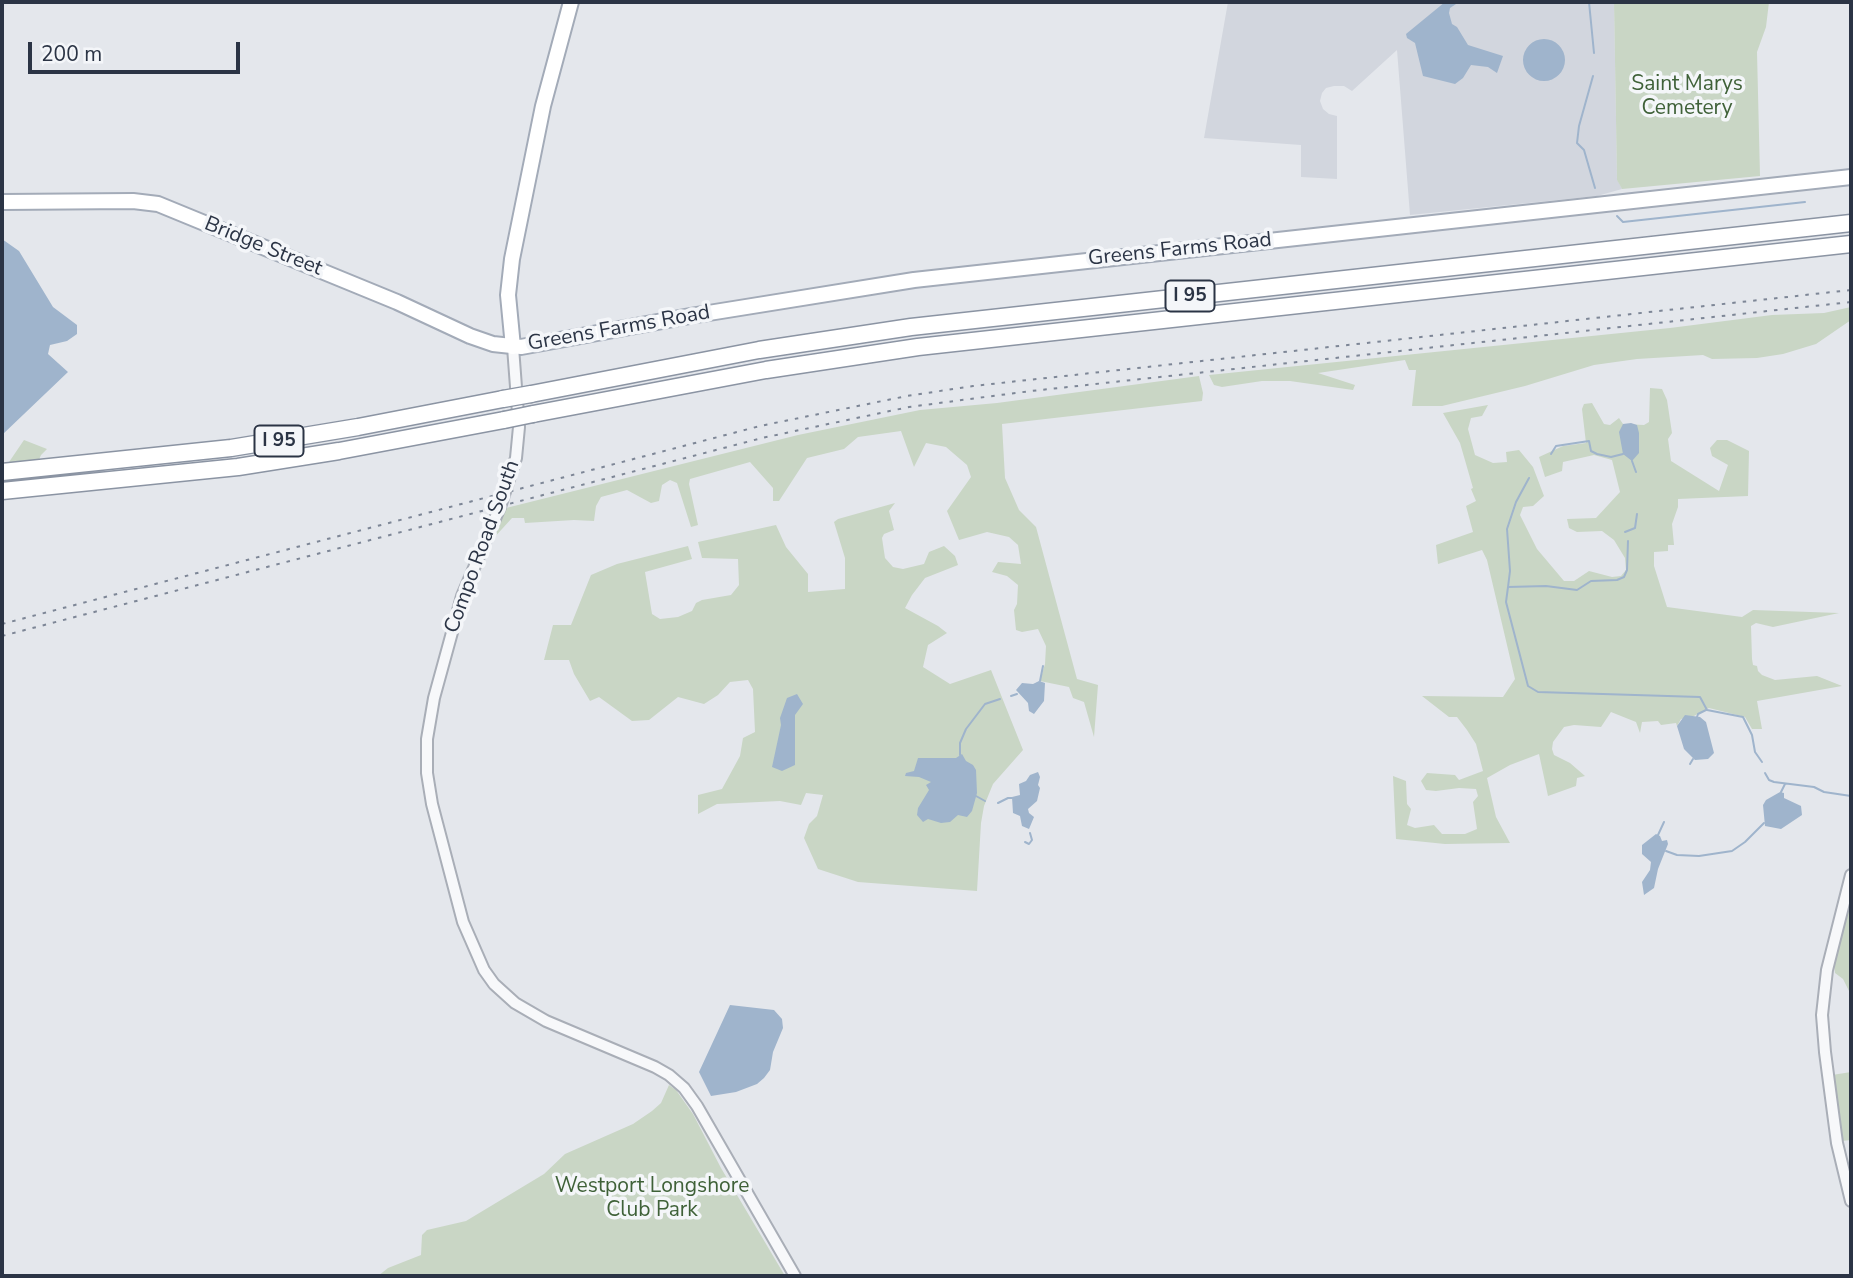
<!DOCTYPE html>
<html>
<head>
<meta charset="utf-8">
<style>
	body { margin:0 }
	#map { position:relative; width:1853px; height:1278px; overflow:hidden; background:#e4e7ec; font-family:"Nunito Sans",sans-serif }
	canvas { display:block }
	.frame { position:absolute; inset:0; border:4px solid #2b3445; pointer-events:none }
	.scale { position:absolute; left:28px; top:42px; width:212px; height:32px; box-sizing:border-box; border:4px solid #2b3445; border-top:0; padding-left:9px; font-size:21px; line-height:24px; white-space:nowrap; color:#2b3445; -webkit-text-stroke:5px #f4f6f9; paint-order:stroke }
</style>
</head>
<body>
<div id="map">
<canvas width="1853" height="1278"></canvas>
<div class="frame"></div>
<div class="scale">200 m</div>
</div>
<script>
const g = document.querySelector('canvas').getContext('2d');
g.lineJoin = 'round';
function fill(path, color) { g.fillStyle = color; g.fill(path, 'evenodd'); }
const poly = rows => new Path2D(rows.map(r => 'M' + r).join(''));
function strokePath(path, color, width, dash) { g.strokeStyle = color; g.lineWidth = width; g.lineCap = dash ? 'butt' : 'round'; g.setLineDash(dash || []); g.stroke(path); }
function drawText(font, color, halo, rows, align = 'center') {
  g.font = font + ' "Nunito Sans",sans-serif'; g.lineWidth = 7; g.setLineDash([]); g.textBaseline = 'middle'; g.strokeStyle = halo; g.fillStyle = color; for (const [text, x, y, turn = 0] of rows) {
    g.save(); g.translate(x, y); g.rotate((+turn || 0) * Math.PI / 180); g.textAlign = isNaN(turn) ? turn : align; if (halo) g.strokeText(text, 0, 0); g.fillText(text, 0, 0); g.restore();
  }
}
const built = poly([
	[1228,2,1614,2,1617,179,1622,189,1597,196,1410,215,1397,50,1352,91,1344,86,1334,86,1326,88,1322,93,1320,101,1323,109,1329,114,1337,116,1337,179,1301,177,1301,145,1204,138]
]);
const green = poly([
	[1614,2,1769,2,1766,27,1757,52,1760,176,1622,189,1617,180],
	[1851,307,1851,320,1816,344,1783,354,1757,358,1712,359,1703,355,1637,359,1594,365,1525,386,1442,406,1412,406,1416,370,1409,370,1405,360,1318,373,1355,385,1353,390,1290,381,1262,381,1222,387,1214,385,1209,375,1670,328,1772,315,1824,313],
	[1199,376,1203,393,1202,401,1002,424,1005,478,1019,510,1036,527,1077,679,1098,685,1094,737,1084,702,1073,698,1069,687,1040,681,1045,664,1046,646,1038,629,1022,632,1016,630,1014,610,1017,604,1018,585,1007,576,992,572,998,562,1021,564,1018,545,1009,537,987,532,959,540,947,511,971,477,967,465,946,447,926,443,914,467,901,431,858,437,844,449,807,458,779,501,773,501,773,488,750,462,690,479,689,484,698,525,691,527,677,483,670,480,662,485,659,501,651,503,627,490,601,497,596,506,594,521,574,520,525,523,524,518,512,518,492,540,506,508,798,435,920,410,997,403],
	[1650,388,1662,389,1667,400,1672,433,1668,439,1671,461,1719,491,1728,465,1712,456,1710,448,1717,440,1727,440,1749,451,1748,496,1678,499,1678,507,1672,524,1674,545,1668,545,1668,551,1654,552,1654,566,1667,607,1742,617,1753,610,1839,613,1773,627,1756,623,1751,626,1752,659,1753,665,1757,666,1758,671,1762,675,1775,680,1817,676,1842,686,1757,701,1762,729,1752,729,1745,717,1709,708,1692,717,1681,719,1677,726,1676,723,1661,725,1658,721,1642,722,1640,733,1636,722,1611,712,1601,727,1574,725,1564,727,1553,742,1552,749,1554,755,1570,763,1585,776,1577,778,1576,786,1548,796,1539,754,1510,765,1487,778,1496,817,1510,843,1445,844,1396,839,1393,776,1406,781,1407,804,1411,809,1407,825,1415,828,1434,825,1442,834,1465,834,1477,829,1473,802,1478,796,1476,789,1459,788,1436,791,1426,790,1421,781,1427,773,1455,775,1459,780,1483,771,1476,744,1467,730,1457,717,1449,717,1422,696,1503,697,1515,679,1487,560,1482,550,1438,564,1436,545,1473,532,1466,506,1476,501,1471,489,1473,488,1460,443,1443,413,1488,405,1482,416,1471,418,1468,429,1475,455,1493,463,1507,462,1506,452,1519,450,1533,467,1544,496,1533,506,1523,507,1520,515,1537,549,1564,581,1574,581,1589,571,1612,577,1621,576,1626,570,1625,558,1614,540,1602,531,1577,532,1569,528,1567,519,1596,518,1620,492,1612,460,1594,455,1563,462,1562,471,1545,477,1539,457,1563,446,1586,443,1582,409,1584,404,1592,403,1604,424,1610,425,1619,418,1623,424,1644,425,1649,422],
	[24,440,47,449,41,455,35,469,7,465],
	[895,503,889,511,894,530,884,534,882,538,885,558,893,567,903,569,924,564,929,552,944,546,955,556,958,565,925,578,912,595,905,608,938,626,947,633,928,645,923,667,950,684,991,670,1023,750,993,784,984,806,981,823,977,891,858,882,818,869,804,838,809,824,817,816,823,795,806,793,801,805,780,801,717,804,698,814,698,795,722,789,740,756,743,738,755,732,753,689,748,680,730,682,718,695,704,704,678,697,649,720,632,721,599,697,590,701,574,674,569,660,544,660,553,625,571,625,591,575,617,564,688,546,692,559,645,572,652,614,660,619,678,617,692,611,696,603,702,600,731,595,739,585,738,559,702,558,698,542,776,525,786,547,808,574,808,592,845,589,845,558,834,522,838,519],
	[1851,897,1851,995,1843,979,1835,973,1834,964],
	[1851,1072,1851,1140,1842,1141,1832,1075],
	[669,1085,676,1090,693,1114,721,1168,785,1276,378,1276,388,1268,421,1255,422,1235,427,1230,466,1221,544,1174,565,1154,633,1124,652,1111,661,1103]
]);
const water = poly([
	[1445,2,1459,2,1450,8,1449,13,1452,24,1457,27,1468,45,1503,56,1497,73,1488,67,1471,65,1463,78,1455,84,1423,76,1415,43,1407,38,1406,34],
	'1523 60a21 21 0 1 1 42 0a21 21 0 1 1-42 0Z',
	[2,239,19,251,53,307,77,325,77,334,67,341,50,345,48,354,68,372,2,435],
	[1631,423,1637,425,1639,433,1639,453,1632,461,1623,454,1619,432,1623,424],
	[1039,681,1045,683,1044,701,1034,714,1029,711,1028,703,1016,690,1022,683,1033,684],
	[797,694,803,704,795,715,795,765,782,771,772,767,781,725,780,718,787,698],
	[1685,715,1700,717,1706,722,1714,753,1708,759,1695,760,1684,749,1677,726],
	[962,754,966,761,973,765,976,770,977,793,972,811,967,817,958,815,950,822,941,823,928,819,923,822,917,815,918,808,929,790,926,785,931,782,919,777,905,776,906,773,914,771,918,758,956,758],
	[1038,772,1040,777,1038,785,1040,788,1037,801,1028,809,1029,813,1034,817,1029,829,1022,826,1020,816,1013,813,1012,797,1020,795,1019,784,1026,781,1030,775],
	[1780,792,1784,793,1784,798,1801,806,1802,815,1781,829,1765,826,1763,805,1766,800],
	[1656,834,1660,836,1662,841,1667,840,1668,844,1658,869,1654,888,1644,895,1642,882,1650,870,1651,862,1642,854,1642,845],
	[730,1005,774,1010,782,1019,783,1028,773,1052,770,1070,764,1078,757,1084,736,1092,711,1096,699,1072]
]);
const stream = poly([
	[1589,2,1594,53],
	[1593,76,1579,126,1577,143,1584,150,1595,188],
	[1617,216,1623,222,1805,202],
	[1551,454,1556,446,1589,441,1591,451,1597,454,1611,457,1623,454],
	[1632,461,1636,472],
	[1625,532,1635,528,1637,514],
	[1628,541,1627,570,1624,577,1617,580,1591,581,1577,590,1546,586,1508,587,1506,602,1528,686,1538,692,1700,697,1707,710,1743,717,1752,735,1755,752,1762,762],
	[1508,587,1510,571,1507,529,1516,502,1529,478],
	[1040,681,1043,666],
	[1011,696,1017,694],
	[1697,717,1698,714,1706,710],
	[960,755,960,743,966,729,985,704,1000,699],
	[1690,764,1693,759],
	[1765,773,1769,780,1774,782,1814,787,1824,792,1851,796],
	[1781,792,1785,784],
	[976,796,985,801],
	[998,803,1008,798,1012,798],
	[1658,835,1664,822],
	[1025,842,1029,844,1032,840,1030,833],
	[1666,851,1677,855,1699,856,1732,851,1745,842,1764,823]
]);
const minor = poly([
	[513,347,519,427,516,458,500,507,462,596,434,698,427,739,427,773,432,804,463,922,484,970,494,984,515,1003,546,1021,655,1067,669,1075,684,1088,697,1106,795,1276],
	[1851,875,1827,970,1822,1015,1825,1052,1837,1143,1851,1201]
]);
const major = poly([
	[2,202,133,201,158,204,397,302,470,336,493,344,521,347,690,316,914,280,1851,177],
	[513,347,508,295,512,259,543,106,571,2]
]);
const highway = poly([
	[531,394,759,350,911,327,1851,223],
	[533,414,766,370,918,347,1851,244],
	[2,472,231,448,358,427,503,399],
	[2,491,238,467,339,451,504,420]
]);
const rail = poly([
	[2,624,760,426,907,396,973,386,1851,290],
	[2,636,762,438,909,407,1031,391,1851,302]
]);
const highwayBridge = poly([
	[503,399,531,394],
	[504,420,533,414]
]);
const shields = [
	[1190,296,49],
	[279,441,49]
];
const shieldNames = [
	["I 95",1190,296],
	["I 95",279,441]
];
const parkNames = [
	["Saint Marys",1687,85],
	["Cemetery",1687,109],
	["Westport Longshore",652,1187],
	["Club Park",652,1211]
];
const streetNames = [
	["Bridge Street",263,247,22],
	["Greens Farms Road",1180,250,-6],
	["Greens Farms Road",619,329,-10],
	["Compo Road South",483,547,-70]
];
fill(built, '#d2d6de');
fill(green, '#c9d6c5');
fill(water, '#9fb4cc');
strokePath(stream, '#9fb4cc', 2);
strokePath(minor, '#a9aeb7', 14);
strokePath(major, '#a3abb8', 18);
strokePath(highway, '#8b94a3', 19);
strokePath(minor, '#f7f8fa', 10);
strokePath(major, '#fff', 14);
strokePath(highway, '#fff', 16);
strokePath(rail, '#7d8696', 2, [3.5, 7]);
strokePath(highwayBridge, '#8b94a3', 19, []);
strokePath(highwayBridge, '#fff', 16);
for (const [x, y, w] of shields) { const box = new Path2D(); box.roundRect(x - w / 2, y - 15.5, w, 31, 5); g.fillStyle = '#f4f6f9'; g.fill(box); strokePath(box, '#2b3445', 2); }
drawText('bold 19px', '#2b3445', null, shieldNames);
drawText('21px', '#3f6138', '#f4f6f9', parkNames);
drawText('21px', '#2b3445', '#f4f6f9', streetNames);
</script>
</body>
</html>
